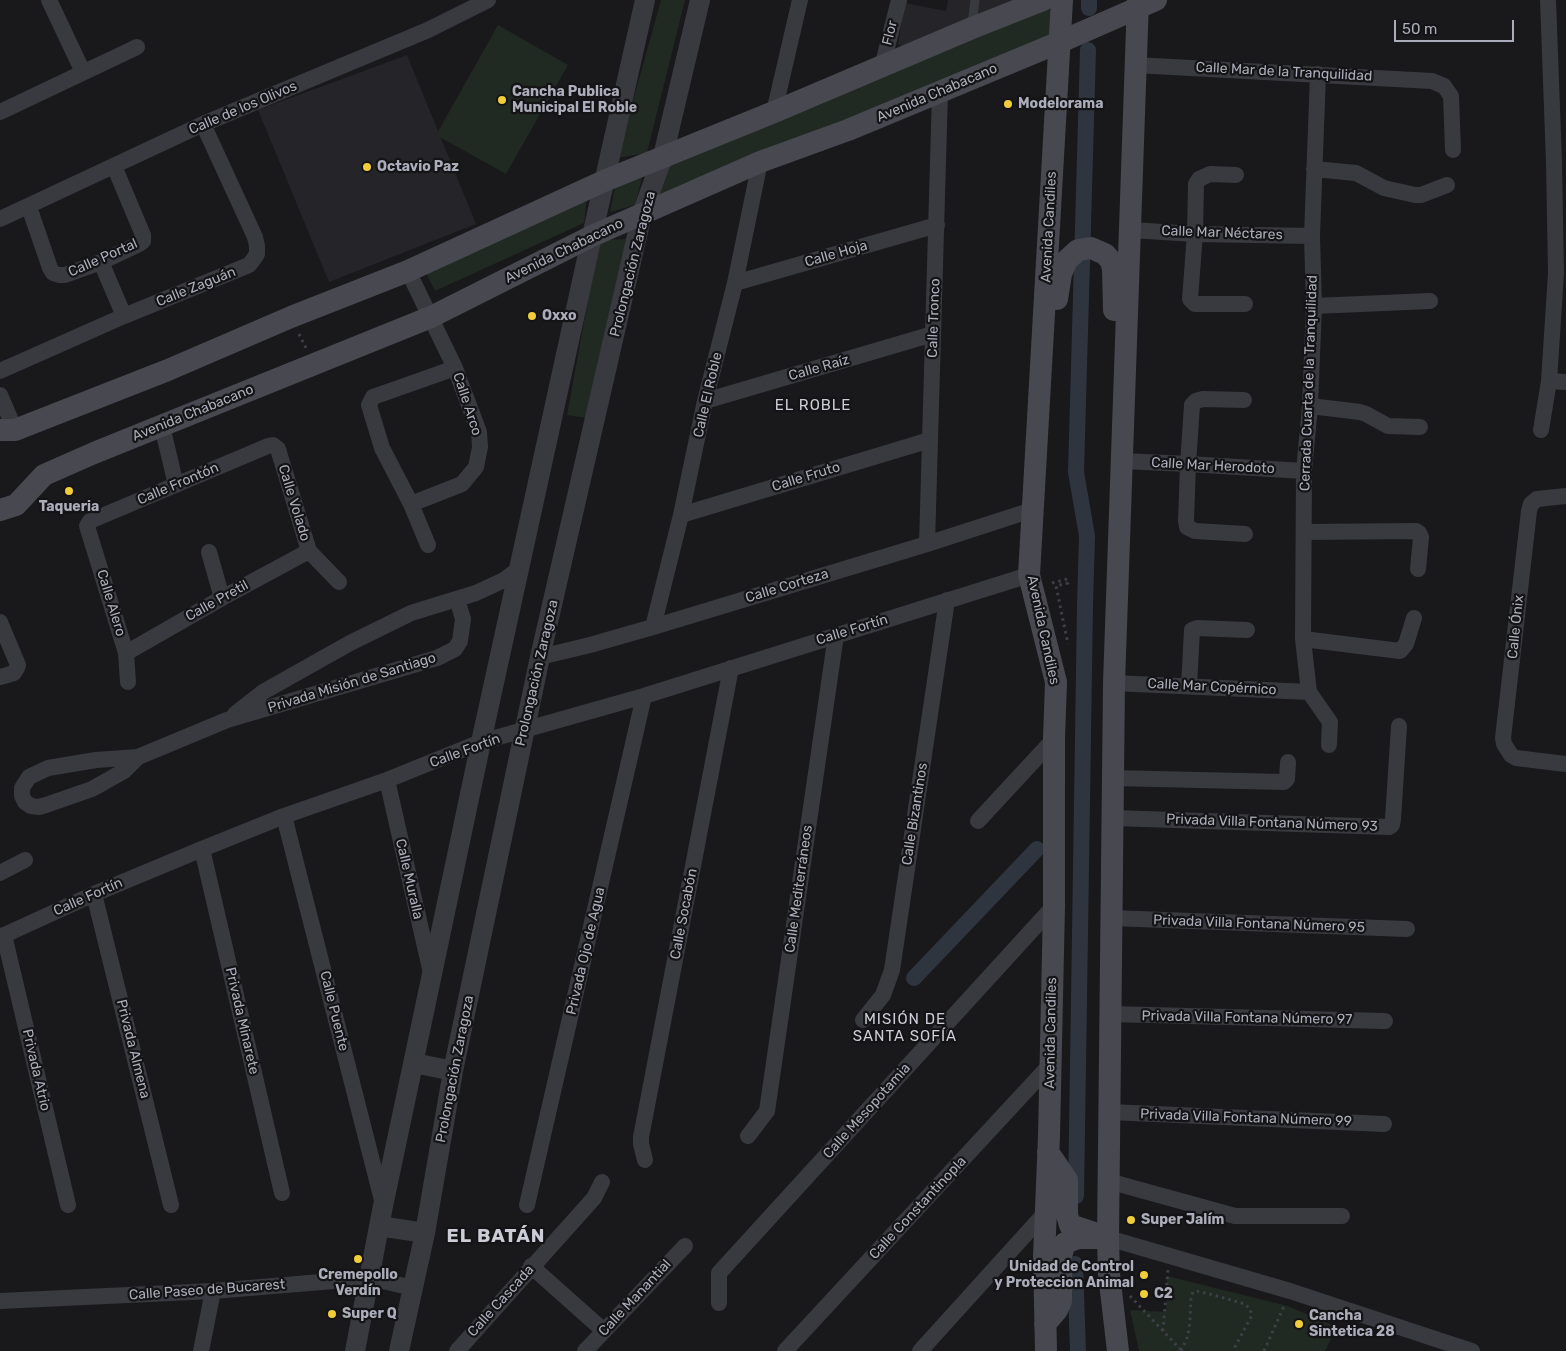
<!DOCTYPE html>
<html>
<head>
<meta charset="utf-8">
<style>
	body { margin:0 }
	#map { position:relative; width:1566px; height:1351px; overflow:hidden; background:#19181b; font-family:Rubik,sans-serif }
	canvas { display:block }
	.scale { position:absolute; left:1394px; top:20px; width:120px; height:22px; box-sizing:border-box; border:2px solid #abadba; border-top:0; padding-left:6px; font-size:15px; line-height:18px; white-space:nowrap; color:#abadba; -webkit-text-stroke:4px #141316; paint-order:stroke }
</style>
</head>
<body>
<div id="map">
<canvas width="1566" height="1351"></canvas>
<div class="scale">50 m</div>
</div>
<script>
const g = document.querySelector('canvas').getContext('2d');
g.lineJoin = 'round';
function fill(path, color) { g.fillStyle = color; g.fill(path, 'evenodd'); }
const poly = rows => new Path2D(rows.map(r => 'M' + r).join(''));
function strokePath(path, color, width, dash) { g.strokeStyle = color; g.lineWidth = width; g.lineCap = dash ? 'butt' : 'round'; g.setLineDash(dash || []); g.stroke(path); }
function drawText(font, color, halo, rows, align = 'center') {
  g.font = font + ' Rubik,sans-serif'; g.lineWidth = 4.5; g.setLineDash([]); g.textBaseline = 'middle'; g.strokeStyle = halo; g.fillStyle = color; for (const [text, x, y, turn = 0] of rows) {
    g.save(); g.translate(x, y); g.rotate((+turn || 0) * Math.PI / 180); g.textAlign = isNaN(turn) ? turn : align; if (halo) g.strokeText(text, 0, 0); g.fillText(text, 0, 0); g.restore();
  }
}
const built = poly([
	[948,0,1015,0,902,47,898,44,905,3,946,11],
	[407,55,476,224,329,282,258,110]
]);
const green = poly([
	[661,0,685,0,647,153,617,158],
	[1053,0,1054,35,652,203,666,159],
	[498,25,568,65,506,174,436,135],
	[642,178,635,205,610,212,615,187],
	[587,197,584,223,435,291,423,267],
	[627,239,586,418,567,415,599,240],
	[1167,1276,1288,1306,1337,1327,1325,1351,1139,1351,1130,1310,1166,1312]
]);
const canal = poly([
	[1089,8,1089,0],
	[914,978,1037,849],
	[1076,1196,1085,605,1087,536,1076,472,1088,50],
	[1075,1264,1078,1351]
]);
const path = poly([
	[299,334,306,348],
	[1052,583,1067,579,1068,583,1056,586,1068,644],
	[1130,1296,1182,1351],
	[1163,1331,1168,1270],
	[1181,1351,1188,1336,1190,1320,1191,1297,1193,1292,1196,1291,1206,1293,1245,1304,1250,1309,1252,1315,1235,1347,1235,1351],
	[1264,1351,1284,1306]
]);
const service = poly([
	[972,25,975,0]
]);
const minor = poly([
	[49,0,83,72],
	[1135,65,1432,81,1444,86,1451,96,1453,150],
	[882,67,899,0],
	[0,112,137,47],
	[774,112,800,0],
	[1314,169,1356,173,1384,188,1415,195,1421,195,1447,185],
	[1236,175,1210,174,1199,179,1196,184,1195,234,1190,299,1195,304,1245,304],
	[29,207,50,268,53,273,59,275,65,275,101,262,139,244,143,241,143,235,114,166],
	[0,219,203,124,428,30,488,0],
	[1131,230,1195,234,1312,236],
	[101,262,124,316],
	[408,271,455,368,479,432,480,447,476,467,462,484,411,504],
	[735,283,937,225],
	[1314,306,1430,301],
	[0,371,124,316,249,265,253,260,257,254,257,246,255,237,203,124],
	[1549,381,1566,382],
	[0,395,15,430],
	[1244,400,1203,399,1196,401,1192,405,1188,464,1186,521,1187,527,1195,531,1245,534],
	[705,401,933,334],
	[1310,406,1360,412,1366,414,1388,426,1420,427],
	[162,426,176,485],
	[1541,430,1549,381,1556,273,1554,162,1548,0],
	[1122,461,1188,464,1304,471],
	[1566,496,1537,499,1531,504,1529,511,1503,738,1504,744,1511,755,1516,758,1566,764],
	[681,515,930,440],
	[1305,532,1416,531,1419,533,1421,537,1418,569],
	[927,544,940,92],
	[428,545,411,504,382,448,369,405,373,397,455,368],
	[209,552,222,598],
	[0,622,18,665,17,668,14,673,0,677],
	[653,627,681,515,705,401,735,283,760,162],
	[1303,639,1400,651,1406,644,1414,618],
	[126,653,222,598,309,551],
	[540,657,590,645,653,627,927,544,1032,510],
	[128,682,126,653,87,526,90,521,268,446,273,445,278,449,309,551,339,582],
	[1114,683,1309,692],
	[1189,686,1192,630,1197,628,1247,630],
	[1309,692,1303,639,1304,471,1310,406,1314,306,1312,236,1318,74],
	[1309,692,1330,722,1329,745],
	[235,714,263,692,350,643,411,613,476,593,504,580,519,569],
	[138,757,124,771,92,789,46,805,39,807,31,806,25,802,22,796,22,788,29,777,48,768,96,760,138,757,227,720,437,658,455,649,460,641,463,619,457,599],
	[1113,778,1284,782,1287,779,1288,762],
	[387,780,431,973],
	[284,816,383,1204],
	[1113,818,1389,827,1392,825,1393,819,1399,726],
	[978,821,1054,739],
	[202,849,282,1193],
	[0,873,25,860],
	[94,894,171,1205],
	[1111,918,1407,929],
	[4,935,68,1205],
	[0,937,94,894,202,849,284,816,387,780,481,742,644,696,1029,575],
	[1110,1014,1385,1021],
	[863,1020,883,995,892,970,947,600],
	[1109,1112,1384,1124],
	[748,1136,767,1111,836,635],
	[645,1160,641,1144,641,1137,731,668],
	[1108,1181,1235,1216,1342,1216],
	[527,1205,644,696],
	[1108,1238,1290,1291,1472,1351],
	[531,1266,604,1331],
	[0,1301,213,1291,370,1278,413,1288],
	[719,1303,719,1273,1054,906],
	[201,1351,213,1291],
	[457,1351,594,1198,602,1182],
	[585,1351,685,1246],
	[785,1351,1050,1065],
	[920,1351,1045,1213]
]);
const tertiary = poly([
	[414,1063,453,1071],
	[379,1226,425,1233],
	[355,1351,383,1206,481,742,592,236,645,0],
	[399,1351,425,1233,453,1071,540,657,642,214,663,156,700,0]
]);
const secondary = poly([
	[1057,299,1061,274,1067,260,1078,250,1091,248,1105,254,1111,261,1113,269,1114,310],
	[0,430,15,430,168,370,291,317,408,271,604,181,774,112,972,28,1043,0],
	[0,510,16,505,44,475,94,453,431,317,592,236,760,162,848,130,1060,42,1156,0],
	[1048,1152,1067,1180,1067,1215,1070,1225,1097,1234],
	[1045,1324,1057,1310,1061,1301,1061,1256,1065,1243,1078,1238,1108,1238],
	[1046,1351,1044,1257,1049,1136,1054,906,1054,739,1056,682,1029,575,1062,0],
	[1118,1351,1109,1274,1108,1238,1114,683,1138,0]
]);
const markers = [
	[502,100,5,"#f1cd3a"],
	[1008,104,5,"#f1cd3a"],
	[367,167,5,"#f1cd3a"],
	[532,316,5,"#f1cd3a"],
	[69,491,5,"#f1cd3a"],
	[1131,1220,5,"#f1cd3a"],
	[358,1259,5,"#f1cd3a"],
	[1144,1275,5,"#f1cd3a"],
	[1144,1294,5,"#f1cd3a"],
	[332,1314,5,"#f1cd3a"],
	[1299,1324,5,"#f1cd3a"]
];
const streetNames = [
	["Flor",890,33,-76],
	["Calle Mar de la Tranquilidad",1284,72,3],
	["Avenida Chabacano",937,93,-23],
	["Calle de los Olivos",243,108,-23],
	["Avenida Candiles",1049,227,-87],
	["Calle Mar Néctares",1222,233,2],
	["Avenida Chabacano",564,251,-26],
	["Calle Hoja",836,254,-16],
	["Calle Portal",103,258,-24],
	["Prolongación Zaragoza",633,264,-76],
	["Calle Zaguán",196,287,-22],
	["Calle Tronco",934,318,-88],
	["Calle Raíz",819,368,-16],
	["Cerrada Cuarta de la Tranquilidad",1309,383,-88],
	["Calle El Roble",708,395,-77],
	["Calle Arco",467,404,72],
	["Avenida Chabacano",193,413,-22],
	["Calle Mar Herodoto",1213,466,3],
	["Calle Fruto",806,477,-17],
	["Calle Frontón",178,484,-23],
	["Calle Volado",294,503,73],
	["Calle Corteza",787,586,-17],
	["Calle Pretil",217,601,-29],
	["Calle Alero",111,603,73],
	["Calle Ónix",1516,627,-84],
	["Calle Fortín",852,630,-17],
	["Avenida Candiles",1043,630,78],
	["Prolongación Zaragoza",537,673,-77],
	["Privada Misión de Santiago",352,683,-17],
	["Calle Mar Copérnico",1212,687,3],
	["Calle Fortín",465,751,-20],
	["Calle Bizantinos",915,814,-81],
	["Privada Villa Fontana Número 93",1272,823,2],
	["Calle Muralla",409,879,77],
	["Calle Mediterráneos",799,889,-82],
	["Calle Fortín",88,897,-24],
	["Calle Socabón",684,914,-79],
	["Privada Villa Fontana Número 95",1259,924,2],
	["Privada Ojo de Agua",586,951,-77],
	["Calle Puente",334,1011,76],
	["Privada Villa Fontana Número 97",1247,1018,1],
	["Privada Minarete",242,1021,77],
	["Avenida Candiles",1051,1033,-89],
	["Privada Almena",133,1049,76],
	["Prolongación Zaragoza",455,1069,-79],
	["Privada Atrio",36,1070,77],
	["Calle Mesopotamia",867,1111,-48],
	["Privada Villa Fontana Número 99",1246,1118,2],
	["Calle Constantinopla",918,1208,-47],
	["Calle Paseo de Bucarest",207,1290,-4],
	["Calle Manantial",635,1298,-47],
	["Calle Cascada",501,1301,-48]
];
const poiNames = [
	["Cancha Publica",512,92],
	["Municipal El Roble",512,108],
	["Modelorama",1018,104],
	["Octavio Paz",377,167],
	["Oxxo",542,316],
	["Taqueria",69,507,"center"],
	["Super Jalím",1141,1220],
	["Unidad de Control",1134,1267,"right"],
	["y Proteccion Animal",1134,1283,"right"],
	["Cremepollo",358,1275,"center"],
	["Verdín",358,1291,"center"],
	["C2",1154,1294],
	["Super Q",342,1314],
	["Cancha",1309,1316],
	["Sintetica 28",1309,1332]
];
const neighbourhoodNames = [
	["EL ROBLE",813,406],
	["MISIÓN DE",905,1020],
	["SANTA SOFÍA",905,1037]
];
const districtNames = [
	["EL BATÁN",496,1237]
];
fill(built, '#252428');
fill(green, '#202922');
strokePath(canal, '#2e353f', 16);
strokePath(path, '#3f4047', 3, [2.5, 4]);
strokePath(service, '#393a40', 9);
strokePath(minor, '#393a40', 16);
strokePath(tertiary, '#393a40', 20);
strokePath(secondary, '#474850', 22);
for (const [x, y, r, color] of markers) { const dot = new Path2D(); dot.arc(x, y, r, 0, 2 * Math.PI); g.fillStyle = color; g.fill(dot); strokePath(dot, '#141316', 2); }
drawText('14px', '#abadba', '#141316', streetNames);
drawText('bold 14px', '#abadba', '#141316', poiNames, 'left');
g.letterSpacing = '1px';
drawText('15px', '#cccdd6', '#141316', neighbourhoodNames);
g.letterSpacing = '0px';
g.letterSpacing = '1px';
drawText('bold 19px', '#cccdd6', '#141316', districtNames);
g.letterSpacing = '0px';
</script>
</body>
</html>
